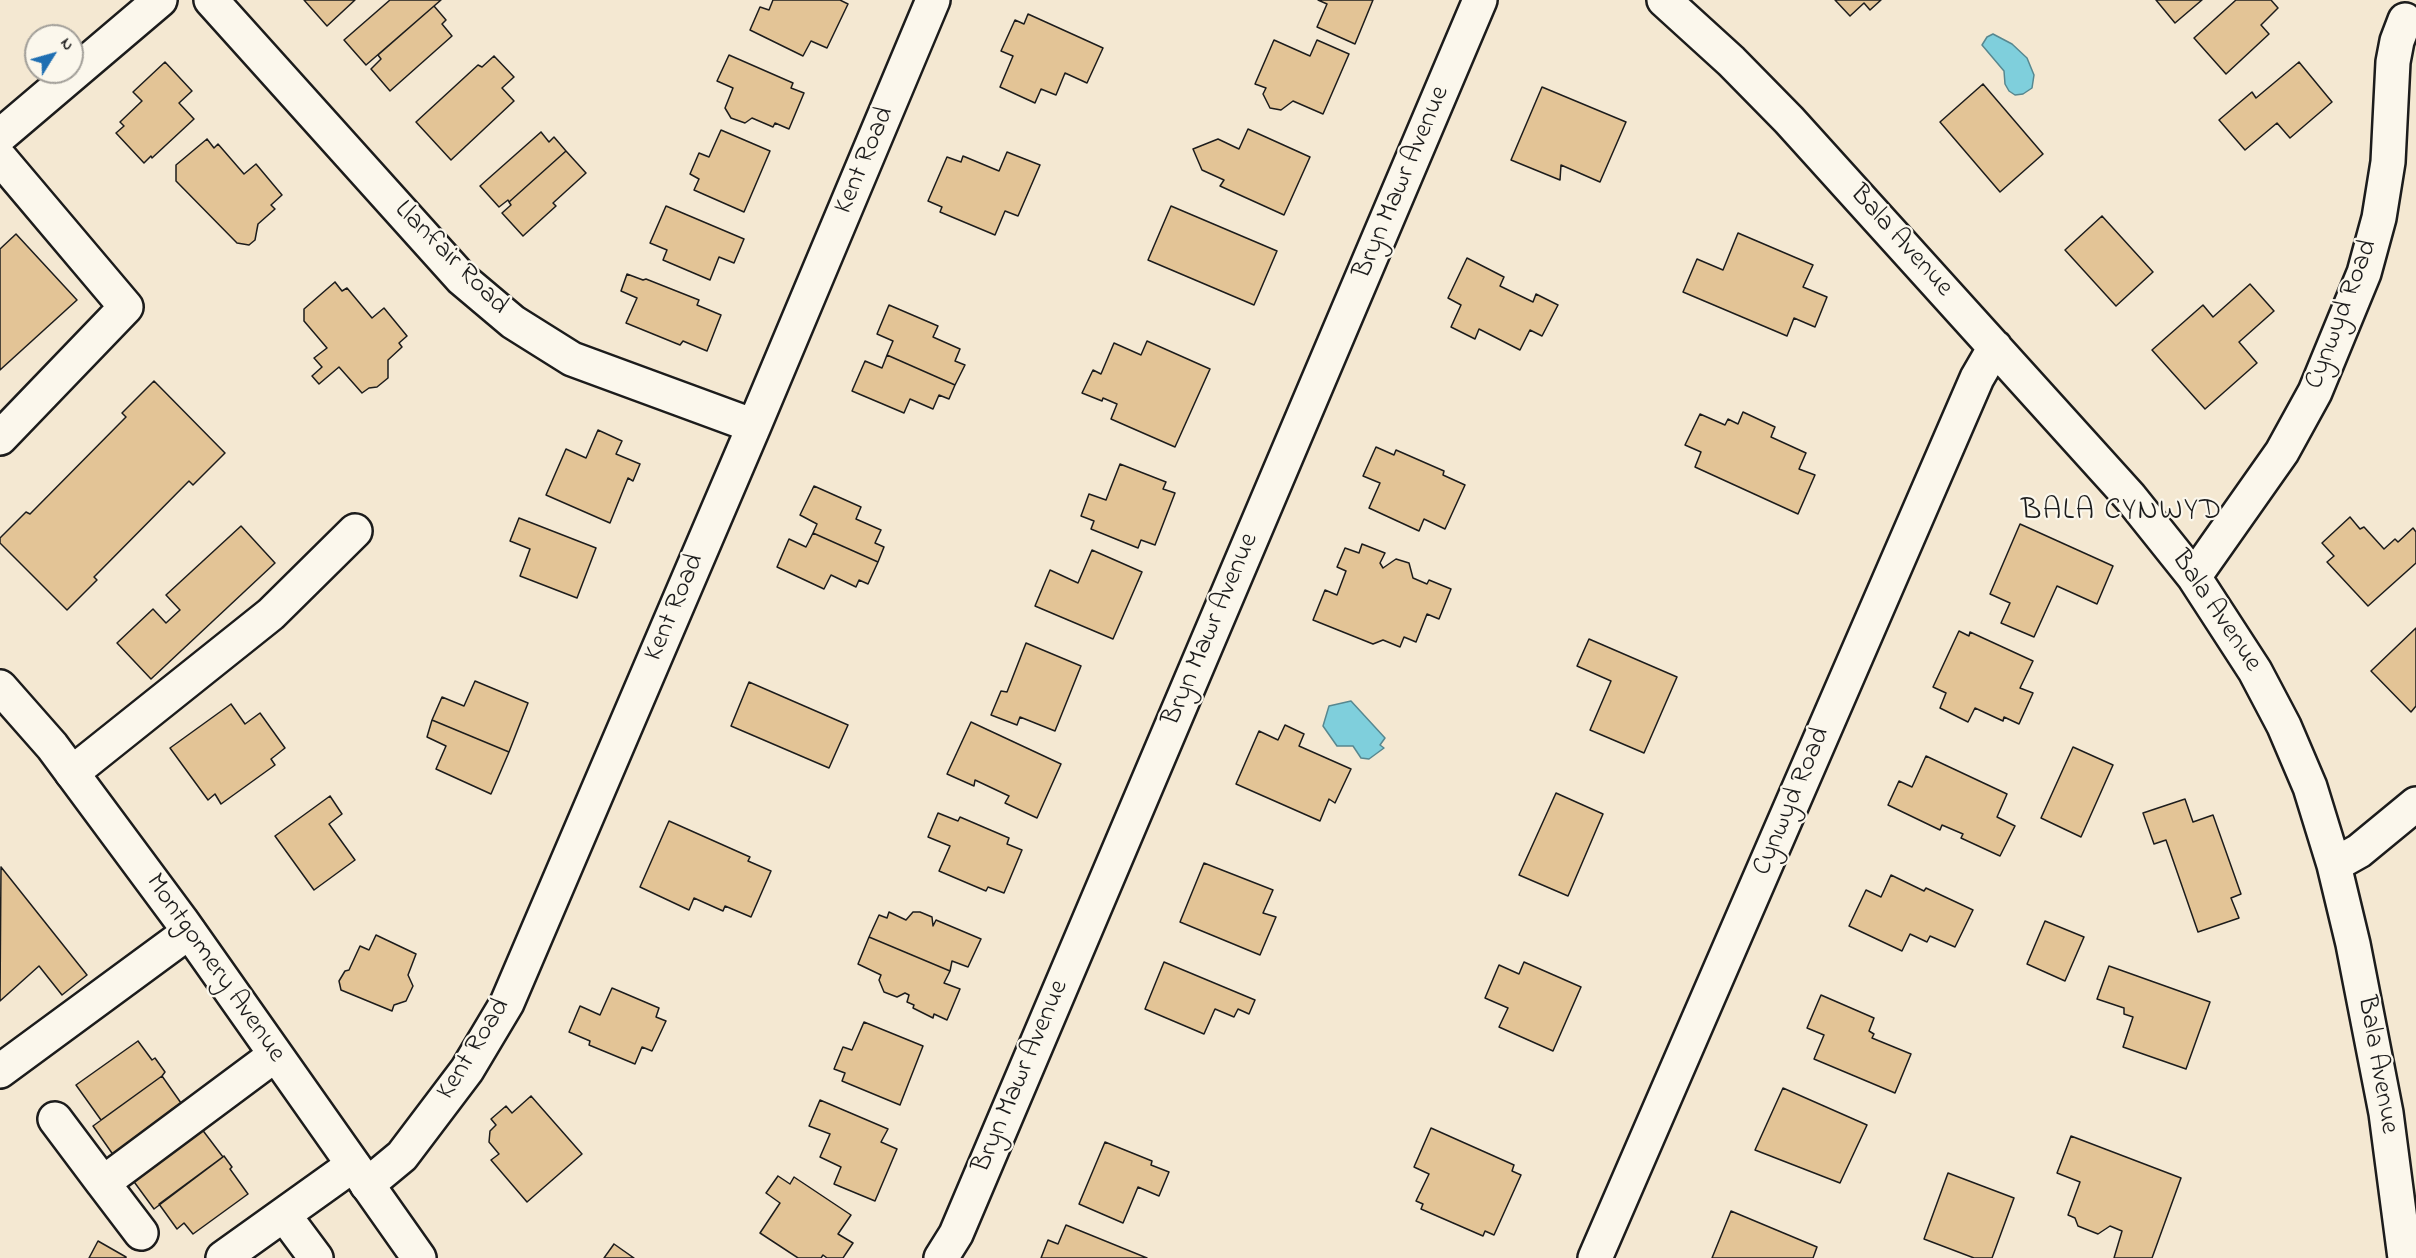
<!DOCTYPE html>
<html>
<head>
<meta charset="utf-8">
<style>
	body { margin:0 }
	#map { position:relative; width:2416px; height:1258px; overflow:hidden; background:#f4e8d2; font-family:"Indie Flower",sans-serif }
	canvas { display:block }
	.north { position:absolute; left:24px; top:24px; width:60px; height:60px; box-sizing:border-box; background:#fbf7ec; border:2px solid #a29f99; border-radius:50%; rotate:53deg; font-size:16px; font-weight:700; line-height:24px; text-align:center; color:#1c1c1c }
	.north::after { content:''; display:block; margin:auto; width:21px; height:27px; background:#1f6fb2; clip-path:polygon(50% 0,100% 100%,50% 72%,0 100%) }
</style>
</head>
<body>
<div id="map">
<canvas width="2416" height="1258"></canvas>
<div class="north">N</div>
</div>
<script>
const g = document.querySelector('canvas').getContext('2d');
g.lineJoin = 'round';
function fill(path, color) { g.fillStyle = color; g.fill(path, 'evenodd'); }
const poly = rows => new Path2D(rows.map(r => 'M' + r).join(''));
function strokePath(path, color, width, dash) { g.strokeStyle = color; g.lineWidth = width; g.lineCap = dash ? 'butt' : 'round'; g.setLineDash(dash || []); g.stroke(path); }
function drawText(font, color, halo, rows, align = 'center') {
  g.font = font + ' "Indie Flower",sans-serif'; g.lineWidth = 4.5; g.setLineDash([]); g.textBaseline = 'middle'; g.strokeStyle = halo; g.fillStyle = color; for (const [text, x, y, turn = 0] of rows) {
    g.save(); g.translate(x, y); g.rotate((+turn || 0) * Math.PI / 180); g.textAlign = isNaN(turn) ? turn : align; if (halo) g.strokeText(text, 0, 0); g.fillText(text, 0, 0); g.restore();
  }
}
const water = poly([
	[1993,34,2012,44,2027,58,2034,75,2032,88,2023,94,2015,95,2009,91,2005,84,2004,71,1982,45,1987,37,1993,34],
	[1351,701,1385,738,1380,745,1384,748,1369,759,1361,758,1353,746,1337,746,1323,726,1329,706,1351,701]
]);
const building = poly([
	[304,0,355,0,327,26,304,0],
	[390,0,441,0,366,65,344,40,390,0],
	[773,0,840,0,848,4,827,48,811,41,803,56,750,30,760,7,769,10,773,0],
	[1318,0,1373,0,1355,44,1317,27,1327,4,1318,0],
	[1835,0,1881,0,1870,10,1864,3,1850,16,1835,0],
	[2156,0,2202,0,2175,23,2156,0],
	[2236,0,2271,0,2278,8,2261,25,2269,34,2226,74,2194,38,2236,0],
	[434,6,446,20,442,24,452,36,390,91,371,69,381,59,378,55,434,6],
	[1028,14,1103,48,1087,83,1065,73,1056,95,1041,89,1035,103,1000,87,1013,56,1001,51,1015,20,1024,24,1028,14],
	[1274,40,1310,56,1317,40,1349,54,1323,114,1293,101,1281,110,1270,108,1263,94,1266,88,1255,84,1274,40],
	[729,55,793,83,791,88,804,93,789,129,775,123,773,127,752,118,745,123,731,118,725,108,733,88,717,81,729,55],
	[494,56,514,77,502,88,514,101,451,160,416,122,478,65,482,67,494,56],
	[165,62,192,91,179,103,194,119,152,158,151,156,144,163,116,133,124,126,120,122,142,101,133,92,165,62],
	[2299,62,2332,102,2290,138,2277,123,2245,150,2219,120,2252,92,2256,98,2299,62],
	[1983,84,2043,154,2000,192,1940,122,1983,84],
	[1542,87,1626,122,1600,182,1561,165,1560,180,1511,160,1542,87],
	[1248,129,1310,157,1284,215,1220,186,1224,180,1202,170,1193,149,1218,139,1239,149,1248,129],
	[721,130,770,151,744,212,694,190,699,179,690,174,699,153,709,157,721,130],
	[541,132,549,142,554,137,566,151,509,202,508,200,499,207,480,186,541,132],
	[207,139,214,148,218,144,244,174,256,164,282,195,271,205,275,209,258,224,255,240,249,245,237,243,176,181,176,165,207,139],
	[566,151,586,173,553,203,556,206,523,236,502,213,511,205,509,202,566,151],
	[1007,152,1040,165,1018,216,1005,211,995,235,940,212,942,207,928,201,947,157,961,162,963,156,999,171,1007,152],
	[666,206,744,239,734,263,719,257,710,280,663,260,667,250,650,243,666,206],
	[1171,206,1277,251,1254,305,1148,260,1171,206],
	[2102,216,2153,272,2116,306,2065,250,2102,216],
	[1738,233,1813,265,1803,287,1827,297,1815,327,1794,318,1787,336,1683,292,1697,259,1723,270,1738,233],
	[16,234,77,300,0,370,0,249,16,234],
	[1467,258,1504,277,1500,286,1533,302,1536,294,1558,305,1542,336,1530,330,1520,350,1479,329,1475,339,1451,327,1461,305,1448,298,1467,258],
	[627,274,643,280,646,279,699,300,697,305,721,315,707,351,683,341,680,345,626,323,637,298,621,291,627,274],
	[335,282,342,291,347,288,372,318,384,308,407,336,399,343,402,347,388,360,388,378,377,387,369,388,362,393,339,367,319,384,312,376,322,367,314,358,327,348,304,321,304,309,335,282],
	[2250,284,2274,311,2239,342,2257,363,2205,409,2152,350,2203,305,2213,317,2250,284],
	[889,305,938,326,933,337,960,349,955,361,965,365,955,385,887,355,893,341,877,334,889,305],
	[1147,341,1210,369,1175,447,1111,419,1117,404,1103,398,1102,401,1082,393,1093,370,1101,374,1114,343,1141,355,1147,341],
	[887,355,955,385,949,399,939,395,933,409,910,399,904,413,852,391,865,361,882,368,887,355],
	[154,381,225,453,193,485,189,481,94,577,97,580,67,610,0,543,0,538,26,512,30,514,126,417,122,413,154,381],
	[1743,412,1775,427,1771,437,1806,453,1799,469,1815,475,1798,514,1695,467,1701,452,1685,445,1700,414,1725,425,1728,419,1738,424,1743,412],
	[598,430,622,441,616,454,640,464,633,481,628,478,610,523,546,495,566,449,586,458,598,430],
	[1376,447,1394,455,1396,450,1444,471,1443,475,1465,485,1445,529,1424,519,1419,531,1369,508,1380,483,1363,476,1376,447],
	[1120,464,1166,482,1163,489,1175,493,1155,545,1141,540,1138,548,1091,529,1094,521,1081,516,1089,494,1106,500,1120,464],
	[814,486,861,507,856,519,881,530,875,543,884,547,878,562,813,533,817,524,800,515,814,486],
	[2350,517,2360,529,2364,527,2384,549,2395,539,2398,542,2413,528,2416,532,2416,563,2368,606,2327,562,2334,556,2322,543,2350,517],
	[519,518,596,548,577,598,520,576,530,549,510,541,519,518],
	[2020,524,2113,566,2097,604,2057,586,2034,637,2001,623,2010,603,1990,594,2020,524],
	[241,526,275,563,151,679,117,643,153,609,166,623,180,610,166,595,241,526],
	[813,533,878,562,868,584,859,580,856,587,831,575,824,589,777,567,789,539,806,547,813,533],
	[1362,544,1385,553,1380,563,1383,568,1396,559,1409,563,1413,578,1427,584,1429,580,1451,589,1439,619,1427,614,1416,642,1404,637,1400,647,1383,640,1373,644,1313,620,1325,590,1337,595,1346,571,1337,567,1345,548,1359,553,1362,544],
	[1092,550,1142,572,1113,639,1035,606,1050,570,1078,583,1092,550],
	[2416,628,2416,706,2411,712,2371,671,2416,628],
	[1959,631,1969,636,1970,632,2033,661,2020,688,2033,693,2019,724,2004,717,2003,721,1975,708,1968,722,1940,708,1946,693,1933,687,1959,631],
	[1589,639,1677,677,1644,753,1590,730,1611,681,1577,666,1589,639],
	[1026,643,1081,666,1055,731,1020,717,1017,725,991,715,1001,691,1007,692,1026,643],
	[475,681,528,703,509,752,432,720,442,697,464,706,475,681],
	[749,682,848,725,829,768,731,726,749,682],
	[231,704,245,724,260,713,285,748,271,759,275,765,221,804,215,794,208,800,170,748,231,704],
	[432,720,509,752,491,794,436,769,446,746,427,737,432,720],
	[971,722,1061,764,1037,818,1005,803,1009,796,975,780,974,786,947,774,971,722],
	[1285,725,1304,734,1299,746,1351,769,1335,803,1329,799,1320,821,1236,784,1259,731,1278,740,1285,725],
	[2073,747,2113,765,2081,837,2041,818,2073,747],
	[1926,756,2007,794,1997,817,2015,826,2000,856,1961,838,1963,834,1942,825,1940,830,1888,805,1899,781,1912,787,1926,756],
	[1556,793,1603,814,1568,896,1519,875,1556,793],
	[330,796,342,814,329,824,355,860,314,890,275,836,330,796],
	[2185,799,2193,822,2213,815,2241,894,2231,898,2239,918,2198,932,2166,840,2154,844,2143,813,2185,799],
	[938,813,958,821,960,817,1009,838,1007,844,1022,850,1004,893,988,887,986,891,939,871,950,846,928,837,938,813],
	[669,821,750,857,748,861,771,871,751,917,725,906,723,911,694,898,689,910,640,887,669,821],
	[1204,863,1273,890,1263,913,1276,917,1260,955,1180,922,1204,863],
	[1,867,87,975,62,995,39,966,0,1001,1,867],
	[1891,875,1924,891,1926,888,1973,910,1955,947,1930,936,1927,942,1910,934,1902,951,1849,926,1866,890,1881,897,1891,875],
	[889,912,906,920,913,912,920,912,932,917,933,926,936,920,981,939,968,967,952,961,950,971,869,937,879,915,887,918,889,912],
	[2045,921,2084,937,2065,981,2027,964,2045,921],
	[376,935,416,954,408,975,413,986,406,1001,394,1005,392,1011,341,990,339,981,345,971,349,970,360,946,369,950,376,935],
	[869,937,950,971,944,983,960,989,947,1020,934,1014,933,1018,913,1008,914,1005,907,1002,909,995,905,993,897,997,884,992,879,980,881,975,858,964,869,937],
	[1164,962,1255,1000,1249,1014,1238,1009,1234,1017,1215,1009,1204,1034,1145,1009,1164,962],
	[1524,962,1581,987,1553,1051,1499,1027,1508,1008,1485,998,1499,965,1519,974,1524,962],
	[2109,966,2210,1002,2186,1069,2123,1047,2133,1017,2124,1014,2124,1008,2097,999,2109,966],
	[612,988,659,1008,656,1017,666,1021,652,1051,642,1047,635,1064,589,1045,590,1041,569,1032,580,1006,600,1015,612,988],
	[1821,995,1874,1018,1869,1031,1874,1034,1872,1038,1911,1054,1895,1093,1814,1059,1824,1035,1807,1028,1821,995],
	[864,1022,923,1046,900,1105,842,1081,845,1073,834,1069,843,1047,852,1050,864,1022],
	[138,1041,152,1060,155,1058,165,1072,162,1076,101,1120,76,1085,138,1041],
	[162,1076,181,1103,171,1110,173,1113,114,1156,93,1126,162,1076],
	[1783,1088,1867,1125,1840,1183,1755,1150,1783,1088],
	[531,1096,582,1154,527,1202,491,1160,499,1154,489,1142,490,1131,496,1125,491,1119,506,1106,512,1113,531,1096],
	[820,1100,888,1129,881,1142,897,1149,875,1201,834,1184,841,1167,820,1157,830,1134,809,1126,820,1100],
	[201,1128,223,1157,154,1209,132,1179,201,1128],
	[1431,1128,1514,1165,1512,1171,1521,1175,1494,1235,1485,1231,1483,1236,1421,1209,1423,1204,1416,1201,1429,1174,1414,1167,1431,1128],
	[2071,1136,2181,1178,2152,1258,2114,1258,2122,1231,2110,1226,2098,1234,2078,1226,2075,1218,2068,1215,2080,1182,2057,1173,2071,1136],
	[1105,1142,1152,1161,1151,1165,1169,1172,1159,1196,1138,1187,1123,1223,1079,1204,1105,1142],
	[224,1156,232,1167,230,1169,248,1194,193,1234,184,1223,177,1229,159,1204,224,1156],
	[1948,1173,2014,1198,1992,1258,1974,1258,1924,1239,1948,1173],
	[778,1176,790,1184,794,1177,851,1215,838,1234,853,1243,843,1258,827,1258,823,1255,821,1258,798,1258,760,1233,780,1203,766,1193,778,1176],
	[1731,1211,1817,1247,1813,1258,1712,1258,1731,1211],
	[1066,1225,1147,1258,1041,1258,1048,1240,1058,1244,1066,1225],
	[98,1241,126,1257,126,1258,89,1258,98,1241],
	[614,1244,634,1258,604,1258,614,1244]
]);
const minor = poly([
	[211,0,462,279,513,322,572,359,754,426],
	[1664,0,1731,61,1789,120,2130,497,2194,577,2255,671,2284,726,2310,787,2334,865,2353,944,2386,1113,2405,1258],
	[0,136,160,0],
	[0,158,126,307,0,438],
	[2194,577,2282,452,2315,392,2364,273,2379,218,2388,162,2393,62,2397,41,2405,20],
	[72,773,271,614,355,531],
	[2334,865,2359,851,2416,804],
	[0,1071,189,932],
	[55,1119,103,1183,275,1055],
	[103,1183,141,1233],
	[367,1185,402,1156,467,1070,507,1003,754,426,933,0],
	[284,1215,316,1258],
	[223,1258,353,1165],
	[941,1258,956,1234,1480,0],
	[1595,1258,1977,378,1995,347]
]);
const major = poly([
	[0,687,52,746,181,920,419,1258]
]);
const streetNames = [
	["Kent Road",866,161,-67],
	["Bryn Mawr Avenue",1403,183,-67],
	["Bala Avenue",1900,242,48],
	["Llanfair Road",450,259,45],
	["Cynwyd Road",2343,315,-69],
	["Kent Road",676,608,-67],
	["Bala Avenue",2215,612,56],
	["Bryn Mawr Avenue",1212,630,-67],
	["Cynwyd Road",1793,802,-67],
	["Montgomery Avenue",214,969,55],
	["Kent Road",475,1050,-58],
	["Bala Avenue",2376,1065,80],
	["Bryn Mawr Avenue",1022,1077,-67]
];
const quarterNames = [
	["BALA CYNWYD",2122,513]
];
fill(water, '#7fcfdc');
strokePath(water, '#57878f', 1.5);
fill(building, '#e3c496');
strokePath(building, '#1c1c1c', 1.5);
strokePath(minor, '#1c1c1c', 38);
strokePath(major, '#1c1c1c', 38);
strokePath(minor, '#fbf7ec', 33);
strokePath(major, '#fbf7ec', 33);
drawText('27px', '#1c1c1c', '#fbf7ec', streetNames);
g.letterSpacing = '1.5px';
drawText('30px', '#1c1c1c', '#fbf7ec', quarterNames);
g.letterSpacing = '0px';
</script>
</body>
</html>
